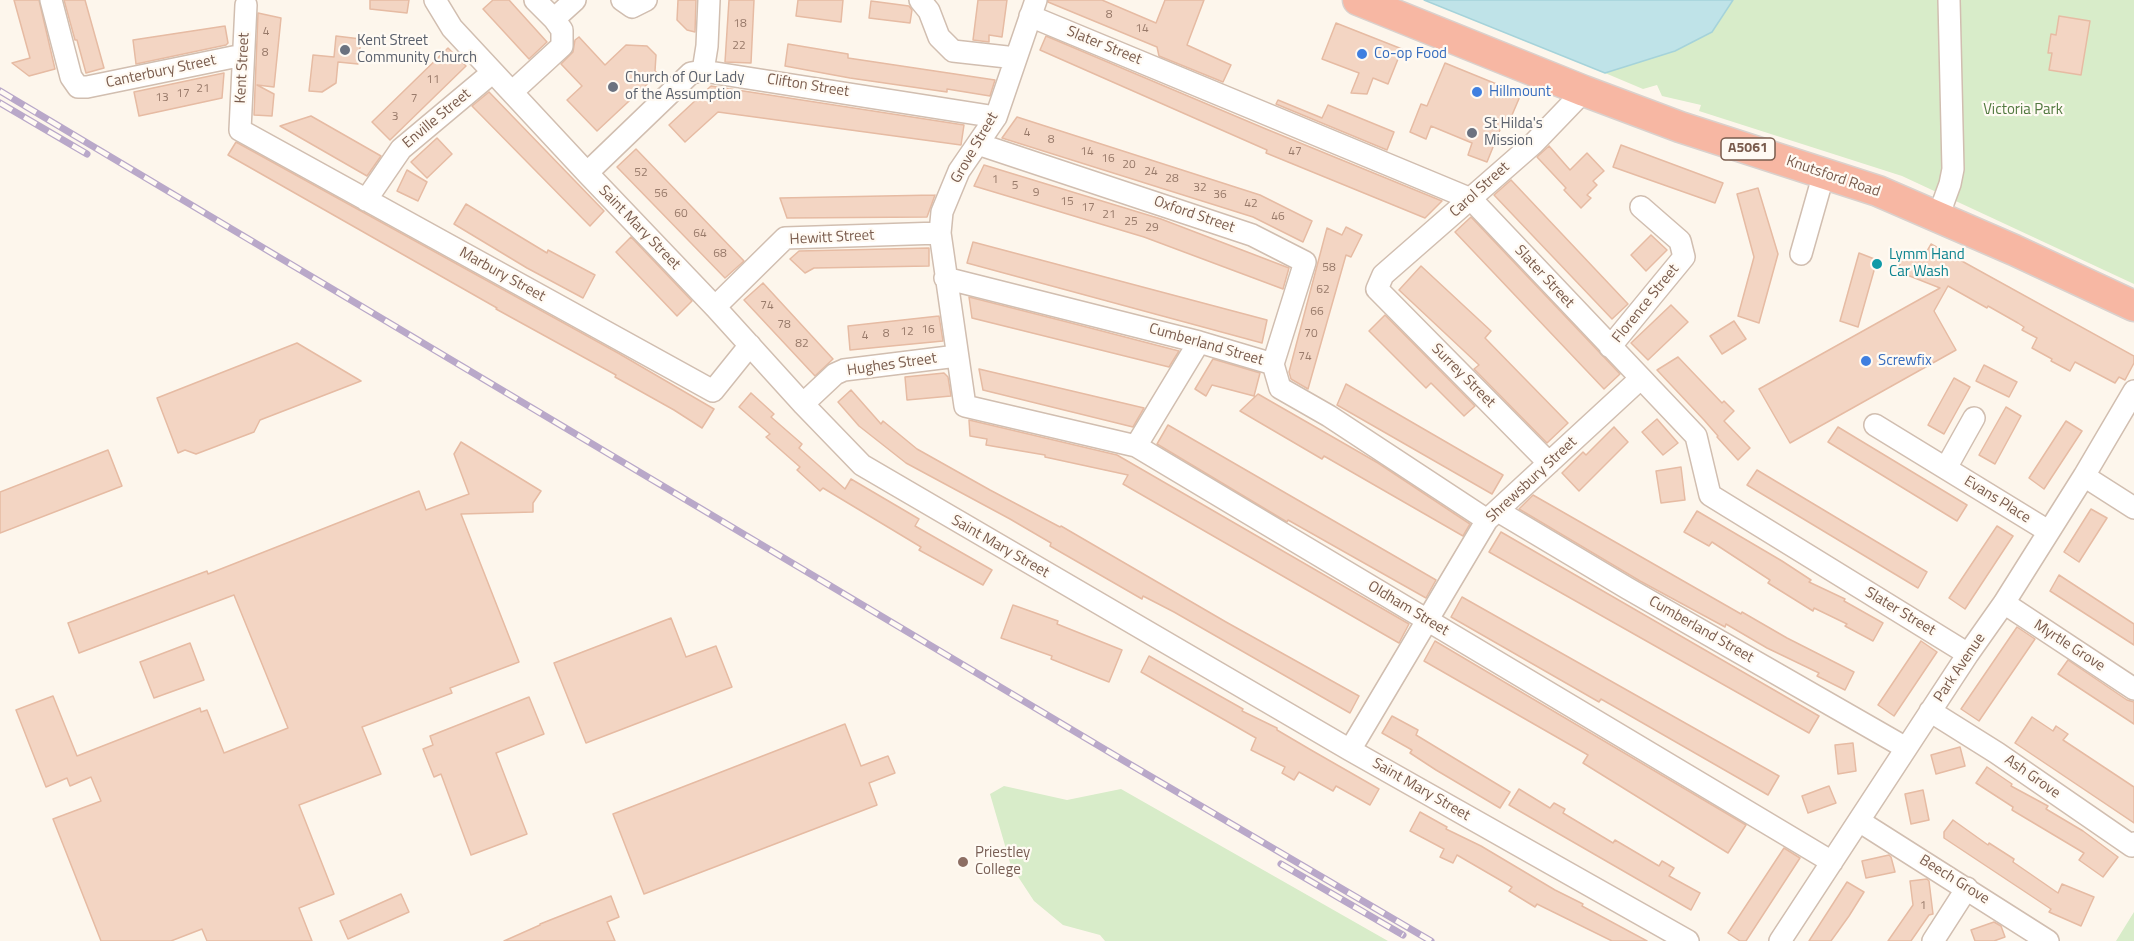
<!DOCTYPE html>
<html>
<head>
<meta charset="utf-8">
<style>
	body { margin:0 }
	canvas { display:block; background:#fdf6ec }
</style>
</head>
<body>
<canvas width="2134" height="941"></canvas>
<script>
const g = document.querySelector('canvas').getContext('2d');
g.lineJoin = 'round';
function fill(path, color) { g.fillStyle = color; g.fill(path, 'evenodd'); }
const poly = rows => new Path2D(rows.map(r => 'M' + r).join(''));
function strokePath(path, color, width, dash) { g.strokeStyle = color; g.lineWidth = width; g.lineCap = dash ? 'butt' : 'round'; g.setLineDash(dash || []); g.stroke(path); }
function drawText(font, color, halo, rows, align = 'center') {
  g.font = font + ' "Titillium Web",sans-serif'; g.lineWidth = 4.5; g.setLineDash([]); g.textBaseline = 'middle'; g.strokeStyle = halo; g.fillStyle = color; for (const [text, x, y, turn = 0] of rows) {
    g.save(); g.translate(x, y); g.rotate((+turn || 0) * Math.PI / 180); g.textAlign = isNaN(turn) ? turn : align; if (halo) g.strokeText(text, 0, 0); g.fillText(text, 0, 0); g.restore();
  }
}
const green = poly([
	[1733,0,2134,0,2134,284,1902,176,1699,111,1701,105,1662,96,1657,85,1643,89,1605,73,1675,51,1712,32],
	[1004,786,1067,800,1121,789,1388,941,1105,941,1100,935,1063,925,1034,901,1011,866,990,794],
	[2134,912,2134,941,2116,941]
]);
const water = poly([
	[1424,0,1733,0,1712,32,1675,51,1605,73,1424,0]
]);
const building = poly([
	[14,0,39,0,55,69,29,76,12,63,30,58,14,0],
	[64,0,85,0,104,68,86,73,77,40,75,40,64,0],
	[370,0,409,0,407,13,370,9,370,0],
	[493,0,509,0,547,42,529,59,483,9,493,0],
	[678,0,696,0,695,32,687,30,677,20,678,0],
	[729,0,754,0,751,63,725,62,729,0],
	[798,0,843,0,841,22,796,16,798,0],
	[978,0,1007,0,1002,37,989,35,989,42,973,40,978,0],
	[1048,0,1102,0,1156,23,1165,0,1204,0,1187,45,1231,65,1223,82,1159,56,1157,47,1048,2,1048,0],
	[871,1,909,6,912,10,910,23,869,18,871,1],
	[258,13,281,18,274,87,257,85,274,94,272,116,254,115,258,13],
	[2059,16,2090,21,2081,75,2049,70,2052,53,2048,53,2051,34,2056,35,2059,16],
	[1336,23,1402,49,1388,84,1373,78,1367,94,1351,93,1359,73,1322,59,1336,23],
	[225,26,228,43,226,45,136,64,133,40,225,26],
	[336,36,361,39,358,64,338,62,336,83,322,92,309,91,313,55,334,57,336,36],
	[1046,36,1266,129,1442,201,1425,218,1266,153,1267,150,1040,50,1046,36],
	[579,37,605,65,626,45,647,46,656,55,655,71,658,74,597,131,567,100,582,86,561,64,573,52,575,40,579,37],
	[788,44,848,54,848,58,995,80,990,96,947,89,947,92,850,78,785,66,788,44],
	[448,48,466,66,390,140,372,122,448,48],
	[1445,63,1521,94,1509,122,1504,120,1487,162,1468,155,1472,143,1431,126,1426,139,1410,132,1421,104,1427,106,1445,63],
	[224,73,222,98,139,116,134,92,224,73],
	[711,86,964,125,961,145,718,112,685,142,669,125,711,86],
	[489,92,604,211,590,226,472,106,489,92],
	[1278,100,1322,118,1328,105,1394,132,1387,150,1276,104,1278,100],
	[311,116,381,156,367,176,280,126,311,116],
	[1017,117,1260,195,1312,221,1303,242,1253,217,1002,138,1017,117],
	[437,138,452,154,427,178,411,162,437,138],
	[236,142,618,353,714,409,702,428,674,410,615,377,616,375,496,309,497,308,228,155,236,142],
	[1621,145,1723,183,1715,203,1613,167,1621,145],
	[1549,146,1570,170,1587,153,1604,171,1593,181,1597,185,1587,195,1591,198,1581,208,1564,190,1566,188,1537,157,1549,146],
	[636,149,744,261,725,278,617,167,636,149],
	[984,165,1161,219,1289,268,1283,289,1144,237,974,186,984,165],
	[407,170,427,182,418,201,397,191,407,170],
	[1511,180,1628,304,1612,319,1494,195,1511,180],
	[1758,188,1778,254,1759,323,1738,316,1754,257,1737,194,1758,188],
	[935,195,927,217,787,218,780,198,935,195],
	[466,204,547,253,548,250,595,275,583,298,527,268,454,224,466,204],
	[1471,217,1620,374,1604,389,1455,232,1471,217],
	[1346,227,1362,235,1351,257,1346,255,1308,389,1291,379,1289,372,1327,228,1342,235,1346,227],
	[1651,235,1667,250,1646,271,1631,255,1651,235],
	[631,237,692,301,677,316,616,252,631,237],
	[973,242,1267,320,1262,343,967,263,973,242],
	[1931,244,2134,356,2134,363,2125,380,2119,377,2115,383,2075,362,2070,371,2051,361,2052,359,2032,348,2037,338,2022,330,2024,327,2018,323,1988,306,1987,308,1948,286,1934,311,1956,350,1790,443,1759,389,1940,288,1897,271,1905,252,1923,258,1931,244],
	[929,248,929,266,814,268,805,273,790,259,799,251,929,248],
	[1859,253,1877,260,1858,327,1840,321,1859,253],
	[1421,266,1491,331,1485,338,1568,423,1547,443,1474,369,1479,365,1399,290,1421,266],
	[763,283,833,359,815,376,744,300,763,283],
	[969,297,1071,323,1179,351,1169,367,972,318,969,297],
	[1671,305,1688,322,1648,360,1631,343,1671,305],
	[1385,315,1475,406,1464,416,1431,383,1426,388,1369,331,1385,315],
	[939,316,943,341,850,350,848,326,939,316],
	[1734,321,1746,339,1722,354,1710,336,1734,321],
	[297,343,361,381,260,420,254,432,196,454,185,450,178,453,157,398,297,343],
	[1678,357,1722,403,1724,401,1734,411,1724,421,1750,448,1738,460,1717,437,1718,436,1704,420,1657,370,1678,357],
	[1213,359,1260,373,1254,396,1212,385,1206,396,1195,389,1213,359],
	[1984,365,2017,382,2009,397,1976,381,1984,365],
	[979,369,1144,408,1133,427,983,390,979,369],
	[944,373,948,377,951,396,907,400,905,377,944,373],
	[1954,378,1970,387,1944,434,1928,425,1954,378],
	[1346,384,1503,475,1492,494,1337,405,1346,384],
	[851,390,881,424,883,421,917,449,990,490,1060,527,1061,526,1226,622,1359,696,1350,713,1174,612,1143,596,1142,599,1050,546,1051,543,1010,519,906,463,859,426,838,402,851,390],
	[751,393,774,414,771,417,802,444,799,448,845,489,851,479,919,519,915,526,992,570,983,585,919,550,921,547,823,488,820,491,797,470,800,467,766,437,770,434,739,407,751,393],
	[1258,394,1378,463,1470,524,1463,536,1324,456,1322,459,1240,411,1258,394],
	[2006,407,2021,416,1995,464,1979,455,2006,407],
	[1657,419,1678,443,1663,455,1642,432,1657,419],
	[969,420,1117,455,1409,624,1399,643,1123,484,1128,475,1045,457,1045,455,986,445,987,439,970,436,969,420],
	[2066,421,2082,431,2044,489,2029,478,2066,421],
	[1168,425,1436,580,1426,598,1288,520,1287,522,1157,444,1168,425],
	[1614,427,1628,442,1579,491,1562,473,1583,452,1586,455,1614,427],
	[1838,427,1967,505,1957,521,1828,442,1838,427],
	[461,442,541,491,533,503,533,512,461,514,519,662,450,688,452,693,362,727,381,774,299,805,334,894,299,908,312,941,207,941,202,929,171,941,101,941,53,819,101,801,91,777,70,786,67,778,46,787,16,710,53,696,77,756,200,708,201,712,207,710,224,753,288,728,234,595,79,653,68,623,207,571,208,574,419,491,426,510,469,494,454,454,461,442],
	[108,450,122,486,0,533,0,492,108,450],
	[1681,467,1685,500,1661,503,1656,471,1681,467],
	[1757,470,1927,572,1918,588,1747,485,1757,470],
	[1533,495,1741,614,1742,612,1787,638,1854,672,1845,690,1817,676,1819,673,1767,648,1726,624,1725,627,1640,581,1519,509,1533,495],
	[2091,509,2107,518,2079,562,2064,552,2091,509],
	[1697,511,1782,561,1811,580,1809,582,1845,599,1844,601,1883,623,1873,641,1845,626,1847,624,1814,608,1813,611,1768,583,1770,580,1712,542,1709,546,1684,532,1697,511],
	[1997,526,2013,536,1965,609,1949,598,1997,526],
	[1501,532,1819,716,1809,733,1489,552,1501,532],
	[2059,575,2134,624,2134,645,2050,591,2059,575],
	[1462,597,1779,776,1768,795,1601,699,1599,702,1451,617,1462,597],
	[1013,605,1058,621,1057,624,1122,650,1109,682,1051,659,1052,656,1001,638,1013,605],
	[671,618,686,657,716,646,732,687,586,743,554,663,671,618],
	[2017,627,2035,639,1979,721,1961,709,2017,627],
	[1435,641,1746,825,1728,853,1583,763,1588,755,1424,661,1435,641],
	[1921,641,1937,652,1894,716,1878,705,1921,641],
	[190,643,204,680,154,698,140,662,190,643],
	[1149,656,1243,709,1242,711,1277,728,1277,730,1311,750,1379,789,1370,805,1336,786,1333,791,1299,772,1294,780,1282,773,1285,767,1251,750,1256,738,1141,672,1149,656],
	[2068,660,2127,700,2134,702,2134,724,2058,674,2068,660],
	[529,697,544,734,496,753,527,834,471,855,441,774,434,777,423,749,433,745,430,736,529,697],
	[1392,716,1418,730,1416,735,1510,792,1500,808,1436,770,1410,753,1412,750,1382,733,1392,716],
	[2032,717,2053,731,2056,726,2068,734,2063,740,2134,787,2134,823,2015,743,2032,717],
	[845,724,861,766,888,756,895,773,869,783,877,805,644,894,613,814,845,724],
	[1853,743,1856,771,1838,774,1835,745,1853,743],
	[1960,747,1965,766,1936,774,1931,755,1960,747],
	[1987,767,2012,784,2011,786,2048,806,2046,809,2083,831,2118,857,2103,877,2079,860,2084,853,2012,810,2013,807,1976,783,1987,767],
	[1829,786,1836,803,1808,813,1802,796,1829,786],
	[1519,789,1550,808,1554,803,1565,809,1563,813,1613,843,1615,840,1659,866,1662,861,1674,868,1669,876,1700,893,1691,910,1509,805,1519,789],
	[1923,790,1929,820,1911,824,1905,794,1923,790],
	[1420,812,1447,827,1446,829,1481,846,1555,890,1583,904,1582,906,1647,941,1612,941,1537,904,1535,907,1509,891,1512,887,1457,855,1453,863,1440,857,1444,849,1410,831,1420,812],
	[1953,820,1988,845,1989,843,2014,859,2013,862,2058,893,2062,884,2094,897,2081,926,2049,912,2051,909,1944,838,1944,832,1953,820],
	[1784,848,1800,858,1746,941,1740,941,1728,933,1784,848],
	[1889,855,1891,857,1895,872,1866,878,1862,861,1889,855],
	[1927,879,1929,881,1933,914,1929,915,1911,941,1888,941,1913,905,1910,881,1927,879],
	[1847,882,1864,892,1849,916,1831,941,1809,941,1847,882],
	[401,894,409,912,348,939,340,921,401,894],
	[611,896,619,917,607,922,615,941,504,941,540,925,540,924,611,896],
	[1994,922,2001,926,2005,937,1994,941,1975,941,1971,930,1994,922]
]);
const minor = poly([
	[51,0,71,77,78,87,87,87,243,55],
	[435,0,452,28,587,173,715,307,803,404,862,465,1350,750,1688,941],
	[622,0,632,7,646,0],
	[920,0,929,11,939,37,953,51,1016,58],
	[1036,0,996,117,959,171,942,212,940,233,965,406,1136,446,1832,862],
	[246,5,240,130,713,391,750,345],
	[1030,16,1471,199,1696,436,1710,495,1968,654],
	[554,19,575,0],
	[703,71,707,46,709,0],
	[512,92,562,46,562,30,554,19,535,0],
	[978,144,1252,235,1305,262,1273,364],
	[587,173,691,73,703,71,996,117],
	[366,200,401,149,493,72],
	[1938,217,1950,184,1953,169,1949,0],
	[1801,254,1824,173],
	[945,278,1199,342,1273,364],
	[715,307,785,238,940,233],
	[1610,347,1684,257,1680,241,1641,207],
	[1273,364,1280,388,1329,416,1487,520],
	[803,404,835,374,844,370,957,356],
	[1875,425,2048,531],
	[1136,446,1199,342],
	[1549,463,1377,289,1383,275,1534,143,1584,91],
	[1946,468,1974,418],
	[2084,476,2134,508],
	[1498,511,1627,588,1906,748],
	[2004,603,2134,689],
	[1930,711,1997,753,2132,846,2134,843],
	[1350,750,1487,520,1640,379],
	[1859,821,2048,941],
	[1780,941,1968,654,2004,603,2084,476,2134,391],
	[1933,941,1967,888]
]);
const highway = poly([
	[1358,0,1584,91,1680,127,1878,191,2014,250,2134,306]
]);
const rail = poly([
	[0,91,1126,762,1431,941],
	[0,103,87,154],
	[1281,864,1403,935]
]);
const markers = [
	[345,50,6,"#6b7280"],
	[1362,54,6,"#3f7fe0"],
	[613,87,6,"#6b7280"],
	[1477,92,6,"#3f7fe0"],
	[1472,133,6,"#6b7280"],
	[1877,264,6,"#0f9aa8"],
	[1866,361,6,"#3f7fe0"],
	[963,862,6,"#8d6e63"]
];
const numberNames = [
	["8",1109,15],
	["18",740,24],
	["14",1142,29],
	["4",266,32],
	["22",739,46],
	["8",265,53],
	["11",433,80],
	["21",203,89],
	["17",183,94],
	["13",162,98],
	["7",414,99],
	["3",395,117],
	["4",1027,133],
	["8",1051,140],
	["14",1087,152],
	["47",1295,152],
	["16",1108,159],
	["20",1129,165],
	["24",1151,172],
	["52",641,173],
	["28",1172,179],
	["1",995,180],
	["5",1015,186],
	["32",1200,188],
	["9",1036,193],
	["56",661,194],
	["36",1220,195],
	["15",1067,202],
	["42",1251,204],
	["17",1088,208],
	["60",681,214],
	["21",1109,215],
	["46",1278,217],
	["25",1131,222],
	["29",1152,228],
	["64",700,234],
	["68",720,254],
	["58",1329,268],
	["62",1323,290],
	["74",767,306],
	["66",1317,312],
	["78",784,325],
	["16",928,330],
	["12",907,332],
	["8",886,334],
	["70",1311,334],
	["4",865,336],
	["82",802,344],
	["74",1305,357],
	["1",1923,906]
];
const shields = [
	[1748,149,54]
];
const shieldNames = [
	["A5061",1748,149]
];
const worshipNames = [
	["Kent Street",357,41],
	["Community Church",357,58],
	["Church of Our Lady",625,78],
	["of the Assumption",625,95],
	["St Hilda's",1484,124],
	["Mission",1484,141]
];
const streetNames = [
	["Slater Street",1104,46,22],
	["Kent Street",243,68,-87],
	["Canterbury Street",161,72,-12],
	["Clifton Street",808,86,9],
	["Enville Street",437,119,-40],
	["Grove Street",975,148,-60],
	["Knutsford Road",1833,177,19],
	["Carol Street",1480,190,-42],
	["Oxford Street",1194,215,19],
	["Saint Mary Street",639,228,46],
	["Hewitt Street",832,238,-3],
	["Marbury Street",502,275,29],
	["Slater Street",1544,277,47],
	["Florence Street",1646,304,-51],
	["Cumberland Street",1206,345,16],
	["Hughes Street",892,365,-8],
	["Surrey Street",1463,376,45],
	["Shrewsbury Street",1532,480,-43],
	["Evans Place",1997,500,32],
	["Saint Mary Street",1000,547,30],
	["Oldham Street",1408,609,31],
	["Slater Street",1900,612,31],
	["Cumberland Street",1701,630,30],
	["Myrtle Grove",2069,646,33],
	["Park Avenue",1960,668,-56],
	["Ash Grove",2032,777,35],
	["Saint Mary Street",1421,790,30],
	["Beech Grove",1954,880,32]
];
const shopNames = [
	["Co-op Food",1374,54],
	["Hillmount",1489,92],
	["Screwfix",1878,361]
];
const parkNames = [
	["Victoria Park",2023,110]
];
const cultureNames = [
	["Lymm Hand",1889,255],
	["Car Wash",1889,272]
];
const educationNames = [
	["Priestley",975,853],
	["College",975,870]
];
fill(green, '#d8ecc9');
fill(water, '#bfe3e8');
strokePath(water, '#a5d3da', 1.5);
fill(building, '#f3d5c3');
strokePath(building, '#e6bba3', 1.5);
strokePath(minor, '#d1beb0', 24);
strokePath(highway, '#dad1cd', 33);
strokePath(minor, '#fff', 21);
strokePath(highway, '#f7b7a3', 30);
strokePath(rail, '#b9a8c9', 7);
strokePath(rail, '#fffaf3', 4.5, [14]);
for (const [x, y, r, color] of markers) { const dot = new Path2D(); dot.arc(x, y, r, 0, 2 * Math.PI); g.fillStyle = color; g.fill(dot); strokePath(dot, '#fffaf3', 2); }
drawText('12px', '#987a6a', null, numberNames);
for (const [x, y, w] of shields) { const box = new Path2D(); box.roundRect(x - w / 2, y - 11, w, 22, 4.5); g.fillStyle = '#fffaf3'; g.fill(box); strokePath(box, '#7a5c4d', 1.5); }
drawText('bold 14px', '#7a5c4d', null, shieldNames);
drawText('15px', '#5b616d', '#fffaf3', worshipNames, 'left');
drawText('15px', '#7a5c4d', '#fffaf3', streetNames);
drawText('15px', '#366cbe', '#fffaf3', shopNames, 'left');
drawText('15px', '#537a41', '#fffaf3', parkNames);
drawText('15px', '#0d838f', '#fffaf3', cultureNames, 'left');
drawText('15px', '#785e54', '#fffaf3', educationNames, 'left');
</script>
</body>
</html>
